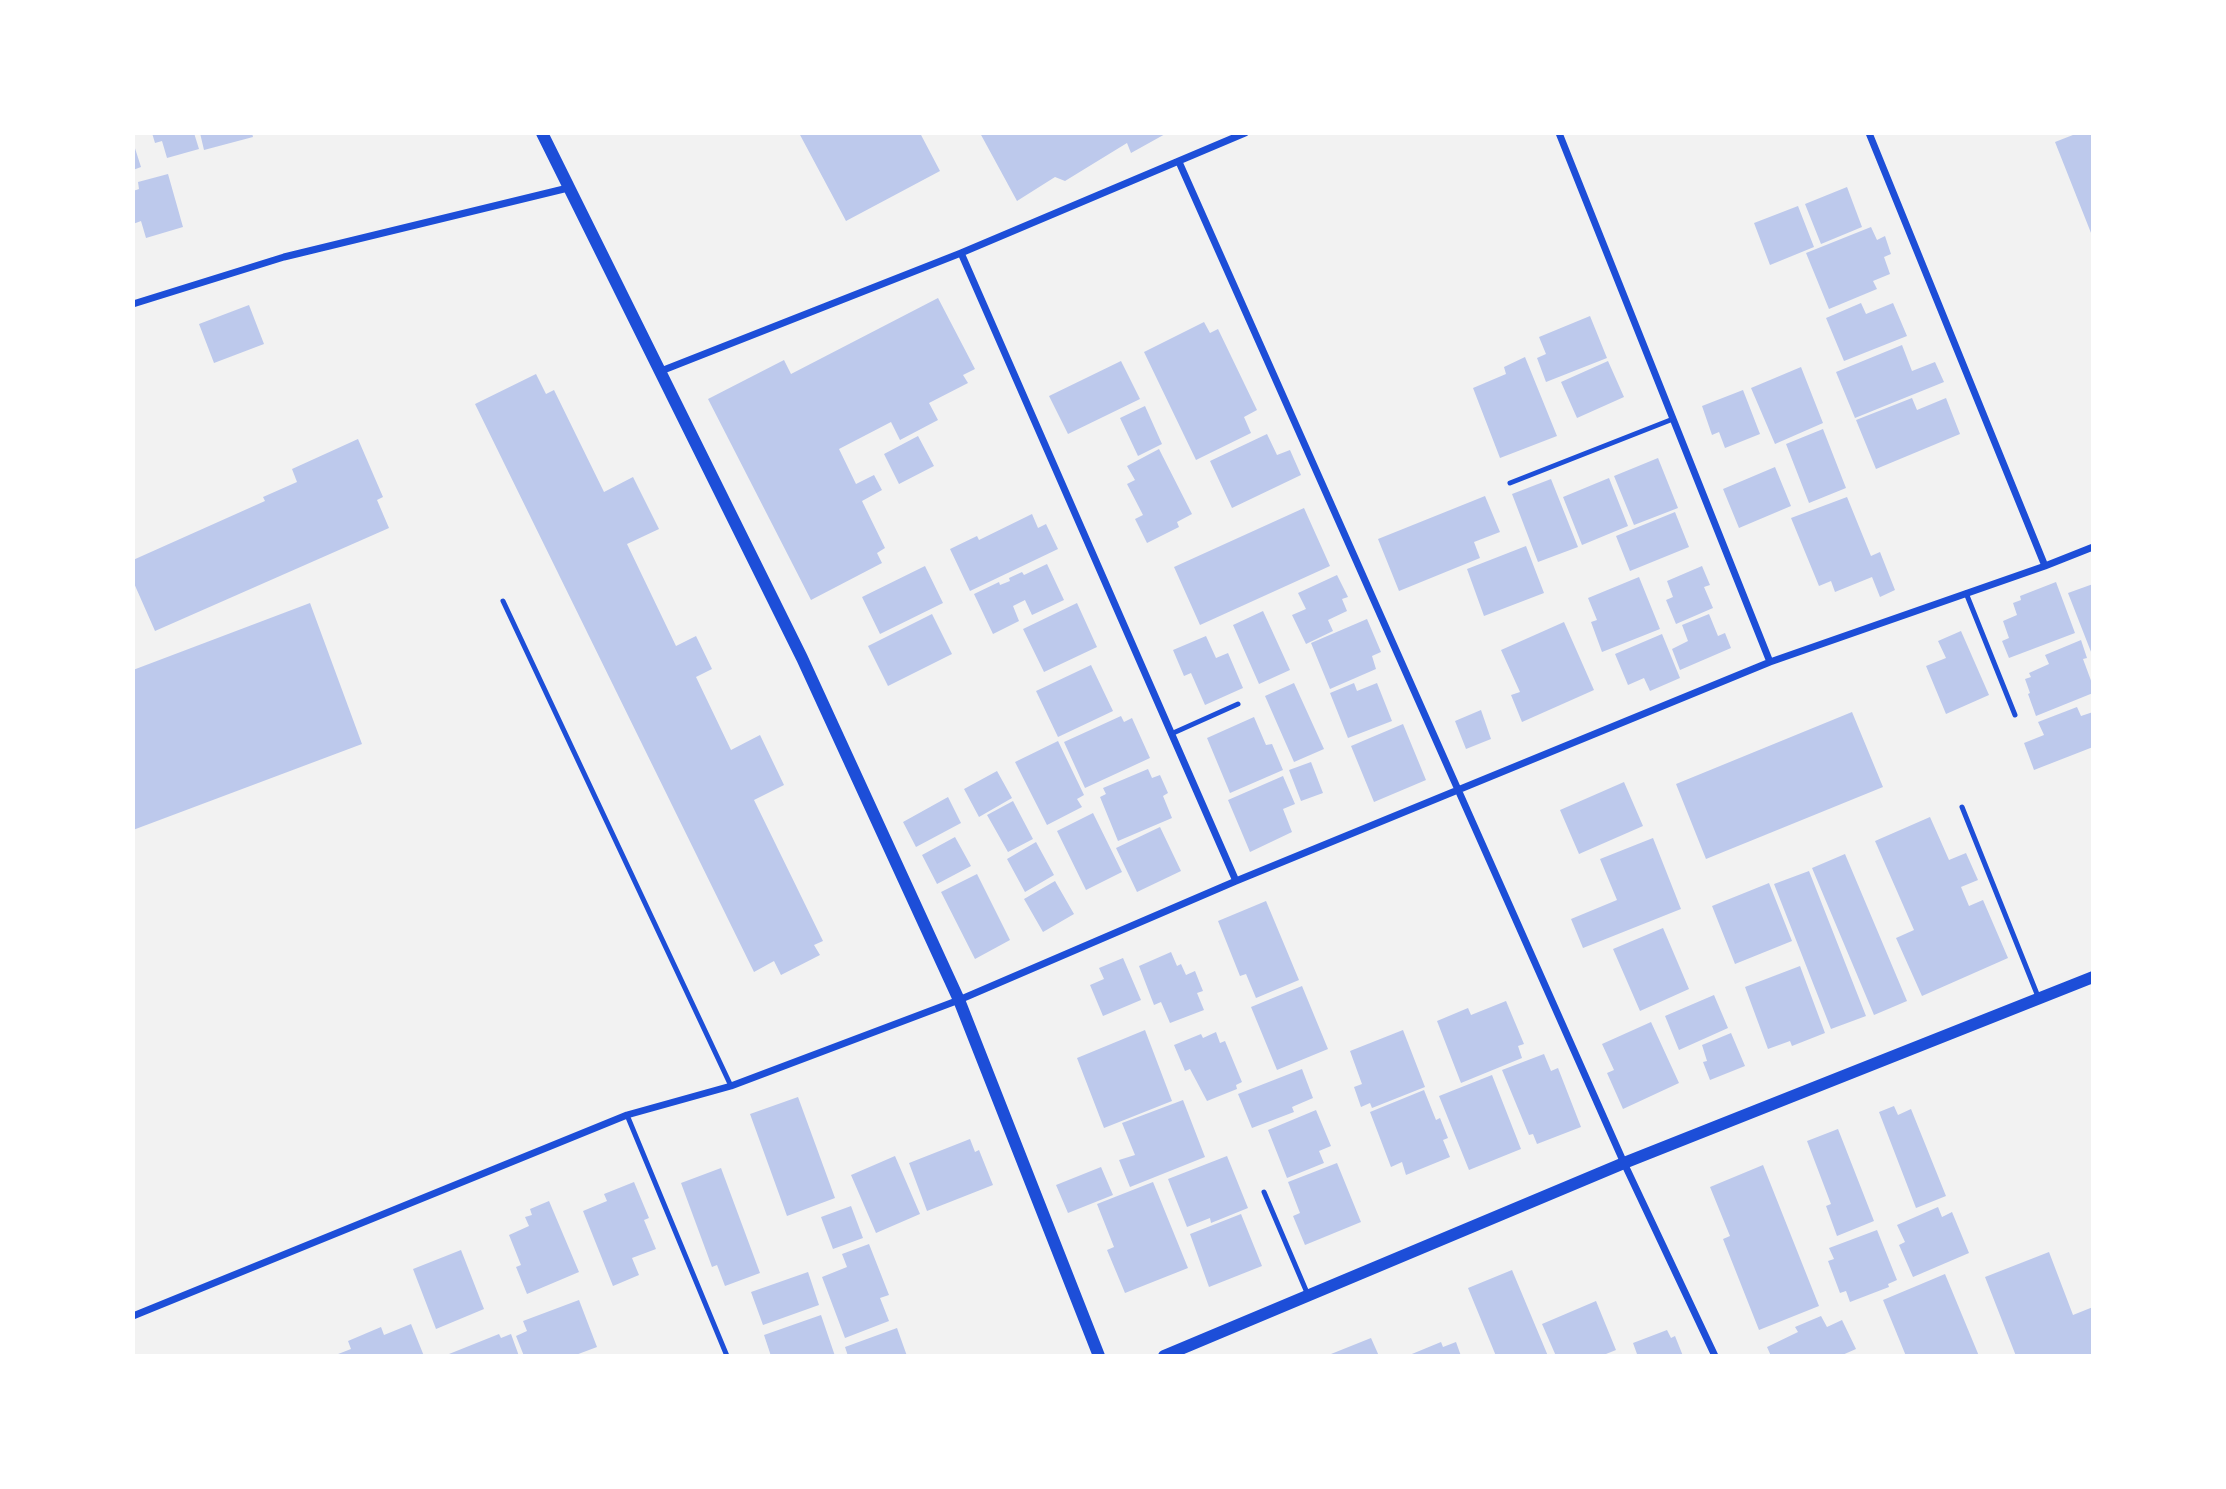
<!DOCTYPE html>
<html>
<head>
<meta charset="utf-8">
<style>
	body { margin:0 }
	#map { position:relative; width:2226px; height:1489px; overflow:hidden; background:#f2f2f2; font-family:"Fira Sans Condensed",sans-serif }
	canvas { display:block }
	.frame { position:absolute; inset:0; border:135px solid #fff; pointer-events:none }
</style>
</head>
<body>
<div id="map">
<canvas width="2226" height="1489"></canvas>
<div class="frame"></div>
</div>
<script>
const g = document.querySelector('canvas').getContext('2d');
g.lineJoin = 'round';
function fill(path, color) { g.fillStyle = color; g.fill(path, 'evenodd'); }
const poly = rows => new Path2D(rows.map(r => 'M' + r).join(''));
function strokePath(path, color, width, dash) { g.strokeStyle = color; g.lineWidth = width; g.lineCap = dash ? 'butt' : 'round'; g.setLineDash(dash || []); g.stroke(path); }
const building = poly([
	[152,133,194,133,199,149,167,158,162,141,155,143],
	[200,133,252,133,253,137,204,150],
	[799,133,920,133,940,171,846,221],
	[980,133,1167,133,1131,153,1127,143,1065,181,1055,177,1017,201],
	[2078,133,2093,133,2093,238,2055,142],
	[133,142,141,167,133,170],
	[168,174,183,227,146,238,141,221,133,224,133,191,139,189,138,182],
	[1847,187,1862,227,1821,244,1805,204],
	[1798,206,1814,247,1770,265,1754,223],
	[1871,227,1877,240,1885,236,1891,254,1884,257,1890,274,1873,281,1877,289,1829,309,1806,253],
	[938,298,975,369,963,375,968,383,929,403,938,420,900,440,891,422,839,449,856,484,874,475,882,490,862,501,885,548,877,553,882,563,811,600,708,399,784,360,791,374],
	[1861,303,1866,314,1893,303,1907,336,1844,361,1826,318],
	[249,305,264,344,214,363,199,324],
	[1590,316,1607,358,1546,382,1537,358,1546,354,1539,337],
	[1204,322,1210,333,1218,329,1257,410,1244,417,1251,433,1196,460,1144,352],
	[1902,345,1912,371,1935,362,1944,382,1855,418,1836,372],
	[1525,357,1557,436,1500,458,1473,388,1506,374,1504,367],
	[1121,361,1140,399,1068,434,1049,396],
	[1608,361,1624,397,1577,418,1561,382],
	[1801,367,1823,423,1775,444,1751,388],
	[536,374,546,394,554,390,604,492,633,477,659,529,627,544,676,646,696,636,712,669,696,677,731,750,760,735,784,785,754,800,823,941,814,945,820,955,781,975,774,961,754,972,475,404],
	[1743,390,1760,434,1725,448,1719,432,1712,435,1702,406],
	[1912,398,1917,410,1946,398,1960,434,1876,469,1856,420],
	[1145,406,1162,444,1138,456,1120,418],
	[1823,429,1846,488,1809,503,1786,444],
	[1267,434,1277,455,1290,450,1301,475,1232,508,1210,461],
	[918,436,934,466,899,484,884,454],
	[358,439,383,497,377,500,389,528,155,631,133,581,133,560,265,501,263,497,297,482,292,469],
	[1159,449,1192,514,1177,522,1179,527,1147,543,1135,519,1143,515,1127,484,1135,480,1127,466],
	[1658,458,1678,508,1634,525,1614,476],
	[1775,467,1791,506,1739,528,1723,489],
	[1609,478,1628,526,1582,545,1563,497],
	[1551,479,1578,547,1538,562,1512,494],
	[1485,496,1500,532,1474,542,1480,558,1399,591,1378,539],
	[1847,497,1871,556,1880,552,1895,590,1880,597,1872,577,1835,592,1831,581,1819,586,1791,518],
	[1304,508,1330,566,1200,625,1174,567],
	[1675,512,1689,547,1630,571,1616,536],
	[1032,514,1038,528,1046,524,1058,549,970,591,950,549,977,536,979,540],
	[1526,546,1544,593,1484,616,1467,569],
	[1047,564,1064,600,1032,615,1025,600,1013,606,1019,621,993,634,974,594,999,582,1000,585,1010,581,1009,578,1022,572,1024,575],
	[925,566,943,603,880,634,862,597],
	[1702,566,1710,585,1704,587,1713,608,1676,624,1666,600,1673,597,1667,581],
	[1337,575,1348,597,1342,599,1347,611,1328,620,1333,631,1306,644,1292,615,1306,609,1298,593],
	[1639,577,1660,629,1602,652,1591,622,1597,620,1588,598],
	[2056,582,2075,633,2009,658,2002,641,2009,638,2003,621,2017,615,2013,603,2021,600,2020,596],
	[2093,584,2093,657,2068,593],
	[310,603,362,744,133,830,133,670],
	[1077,603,1097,647,1044,672,1023,629],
	[1263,611,1290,670,1259,684,1233,625],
	[932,614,952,654,888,686,868,646],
	[1709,614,1718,636,1725,633,1731,648,1680,670,1672,649,1688,641,1682,625],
	[1367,619,1381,652,1372,656,1376,669,1330,689,1311,643],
	[1564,622,1594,690,1522,722,1511,695,1520,692,1501,650],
	[1961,631,1989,695,1946,714,1926,666,1946,658,1938,641],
	[1662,634,1680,678,1650,691,1644,678,1628,685,1615,654],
	[1206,636,1216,658,1228,653,1243,688,1205,705,1191,673,1184,676,1173,650],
	[2081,640,2087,658,2083,659,2093,686,2093,693,2036,716,2028,694,2030,693,2025,679,2031,677,2029,673,2049,664,2045,655],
	[1091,665,1113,711,1058,737,1036,691],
	[1294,683,1324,749,1294,762,1265,696],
	[1354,683,1357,691,1377,683,1392,721,1348,738,1330,693],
	[2077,707,2081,716,2093,712,2093,747,2034,770,2024,743,2044,735,2038,722],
	[1481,710,1491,739,1466,749,1455,721],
	[1852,712,1883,787,1706,859,1676,784],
	[1121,716,1124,722,1132,718,1150,758,1085,788,1064,742],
	[1254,717,1266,745,1272,744,1283,770,1230,793,1207,738],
	[1403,724,1426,780,1374,802,1351,746],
	[1058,741,1084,795,1077,799,1082,807,1047,825,1015,762],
	[1311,762,1323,793,1301,801,1289,770],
	[1148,769,1152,778,1160,775,1168,793,1163,796,1172,818,1118,841,1100,797,1106,794,1103,788],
	[997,771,1012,798,979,817,964,789],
	[1283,776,1295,804,1283,809,1292,832,1250,852,1228,800],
	[1624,782,1643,826,1579,854,1560,810],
	[948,797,961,823,916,847,903,822],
	[1013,801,1033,839,1008,852,987,815],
	[1093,813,1122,872,1086,890,1057,831],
	[1930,817,1949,860,1966,853,1978,880,1961,887,1969,906,1983,900,2008,958,1922,996,1896,938,1914,930,1875,841],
	[1160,827,1181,871,1137,892,1116,848],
	[955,837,971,866,937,884,922,855],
	[1653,838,1681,909,1583,948,1571,919,1617,900,1600,859],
	[1036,842,1054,875,1025,892,1007,859],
	[1845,854,1907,1001,1874,1015,1812,868],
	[1809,871,1866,1016,1831,1029,1774,884],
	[977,874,1010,940,975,959,941,892],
	[1055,881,1074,914,1043,932,1024,899],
	[1769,883,1792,941,1735,964,1712,906],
	[1266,901,1299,980,1256,998,1246,974,1240,976,1218,921],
	[1663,928,1689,989,1640,1011,1613,949],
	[1171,952,1177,966,1181,964,1186,975,1195,971,1203,991,1197,993,1204,1010,1170,1023,1161,1002,1154,1005,1139,966],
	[1123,958,1141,1000,1103,1016,1090,985,1104,979,1099,968],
	[1800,966,1825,1033,1792,1046,1790,1041,1768,1049,1745,987],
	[1302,986,1328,1049,1277,1070,1251,1007],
	[1714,995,1728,1028,1679,1050,1665,1016],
	[1506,1001,1524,1044,1518,1046,1522,1058,1461,1083,1437,1021,1468,1008,1471,1015],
	[1651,1022,1679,1083,1623,1109,1607,1073,1614,1070,1602,1044],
	[1145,1030,1172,1101,1104,1128,1077,1058],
	[1403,1030,1425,1087,1372,1108,1370,1103,1361,1107,1354,1087,1362,1084,1350,1051],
	[1216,1032,1220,1043,1225,1041,1242,1082,1236,1085,1237,1089,1207,1101,1190,1069,1185,1071,1174,1045,1201,1034,1203,1038],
	[1731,1033,1745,1066,1710,1080,1703,1062,1707,1061,1702,1045],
	[1544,1054,1551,1071,1558,1068,1581,1127,1537,1144,1533,1134,1529,1135,1502,1070],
	[1302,1069,1313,1098,1292,1107,1294,1112,1252,1128,1238,1094],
	[1492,1075,1521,1149,1469,1170,1439,1096],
	[1424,1090,1436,1120,1440,1118,1448,1138,1443,1140,1450,1157,1406,1175,1402,1162,1391,1167,1370,1112],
	[798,1097,835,1198,787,1216,750,1114],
	[1183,1100,1205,1157,1130,1187,1119,1160,1135,1155,1122,1123],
	[1894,1106,1898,1115,1911,1109,1946,1196,1916,1208,1879,1112],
	[1316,1110,1331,1146,1319,1151,1324,1163,1287,1178,1268,1130],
	[1838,1129,1874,1221,1837,1236,1826,1206,1831,1204,1807,1141],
	[970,1139,975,1152,979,1150,993,1185,927,1211,909,1163],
	[895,1156,920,1214,876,1233,851,1175],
	[1227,1156,1248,1208,1211,1223,1210,1218,1187,1227,1168,1179],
	[1337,1163,1361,1222,1305,1245,1293,1216,1300,1213,1288,1182],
	[1763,1165,1819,1306,1759,1330,1723,1239,1730,1236,1710,1187],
	[1101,1167,1113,1195,1068,1213,1056,1185],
	[721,1168,760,1273,725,1286,717,1265,712,1267,681,1183],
	[634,1182,649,1218,644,1220,656,1249,632,1258,639,1275,613,1286,583,1211,607,1201,604,1194],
	[1153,1182,1188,1268,1125,1293,1107,1250,1114,1247,1097,1204],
	[549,1201,579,1272,527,1294,516,1267,521,1265,509,1235,529,1226,525,1217,532,1215,530,1209],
	[851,1206,863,1238,833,1249,821,1217],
	[1938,1207,1942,1217,1952,1212,1969,1253,1913,1277,1899,1245,1905,1242,1897,1225],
	[1241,1214,1262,1266,1209,1287,1190,1234],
	[1877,1230,1897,1280,1888,1284,1889,1287,1850,1302,1846,1291,1840,1293,1828,1261,1834,1259,1829,1248],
	[869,1244,889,1295,880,1298,889,1321,845,1338,822,1277,847,1267,842,1254],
	[461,1250,484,1309,436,1329,413,1269],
	[2049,1252,2073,1315,2093,1307,2093,1356,2016,1356,1985,1277],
	[1512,1270,1548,1356,1496,1356,1468,1288],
	[808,1272,819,1305,763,1325,751,1292],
	[1945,1274,1979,1356,1906,1356,1883,1300],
	[579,1300,597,1347,573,1356,524,1356,516,1336,527,1331,523,1321],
	[1596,1301,1616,1350,1601,1356,1556,1356,1542,1324],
	[821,1315,835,1356,771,1356,764,1335],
	[1821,1316,1827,1327,1842,1320,1856,1349,1840,1356,1771,1356,1767,1347,1798,1332,1795,1327],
	[411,1324,424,1356,333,1356,351,1349,348,1341,381,1327,384,1335],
	[897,1328,907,1356,848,1356,845,1347],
	[1667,1330,1671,1338,1675,1336,1683,1356,1631,1356,1637,1354,1633,1343],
	[499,1334,501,1338,511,1334,519,1356,444,1356],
	[1371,1338,1379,1356,1326,1356],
	[1441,1342,1443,1347,1456,1342,1461,1356,1407,1356]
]);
const service = poly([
	[1510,483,1673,419],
	[1966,593,2015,715],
	[503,601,731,1086],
	[1171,734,1238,704],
	[1962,807,2039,999],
	[627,1115,727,1356],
	[1264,1192,1308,1295]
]);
const minor = poly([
	[1559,133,1770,662],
	[1869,133,2045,566],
	[1179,162,1624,1163,1715,1356],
	[961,253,1236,881],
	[133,304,284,257,568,188],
	[661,371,961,253,1245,133],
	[133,1316,627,1115,731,1086,959,1000,1236,881,1770,662,2045,566,2093,547]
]);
const tertiary = poly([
	[542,133,802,658,959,1000,1099,1356],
	[1164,1356,1624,1163,2093,977]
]);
fill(building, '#bdc9ec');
strokePath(service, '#1d4ed8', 5);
strokePath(minor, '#1d4ed8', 7);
strokePath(tertiary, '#1d4ed8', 12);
</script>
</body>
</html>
